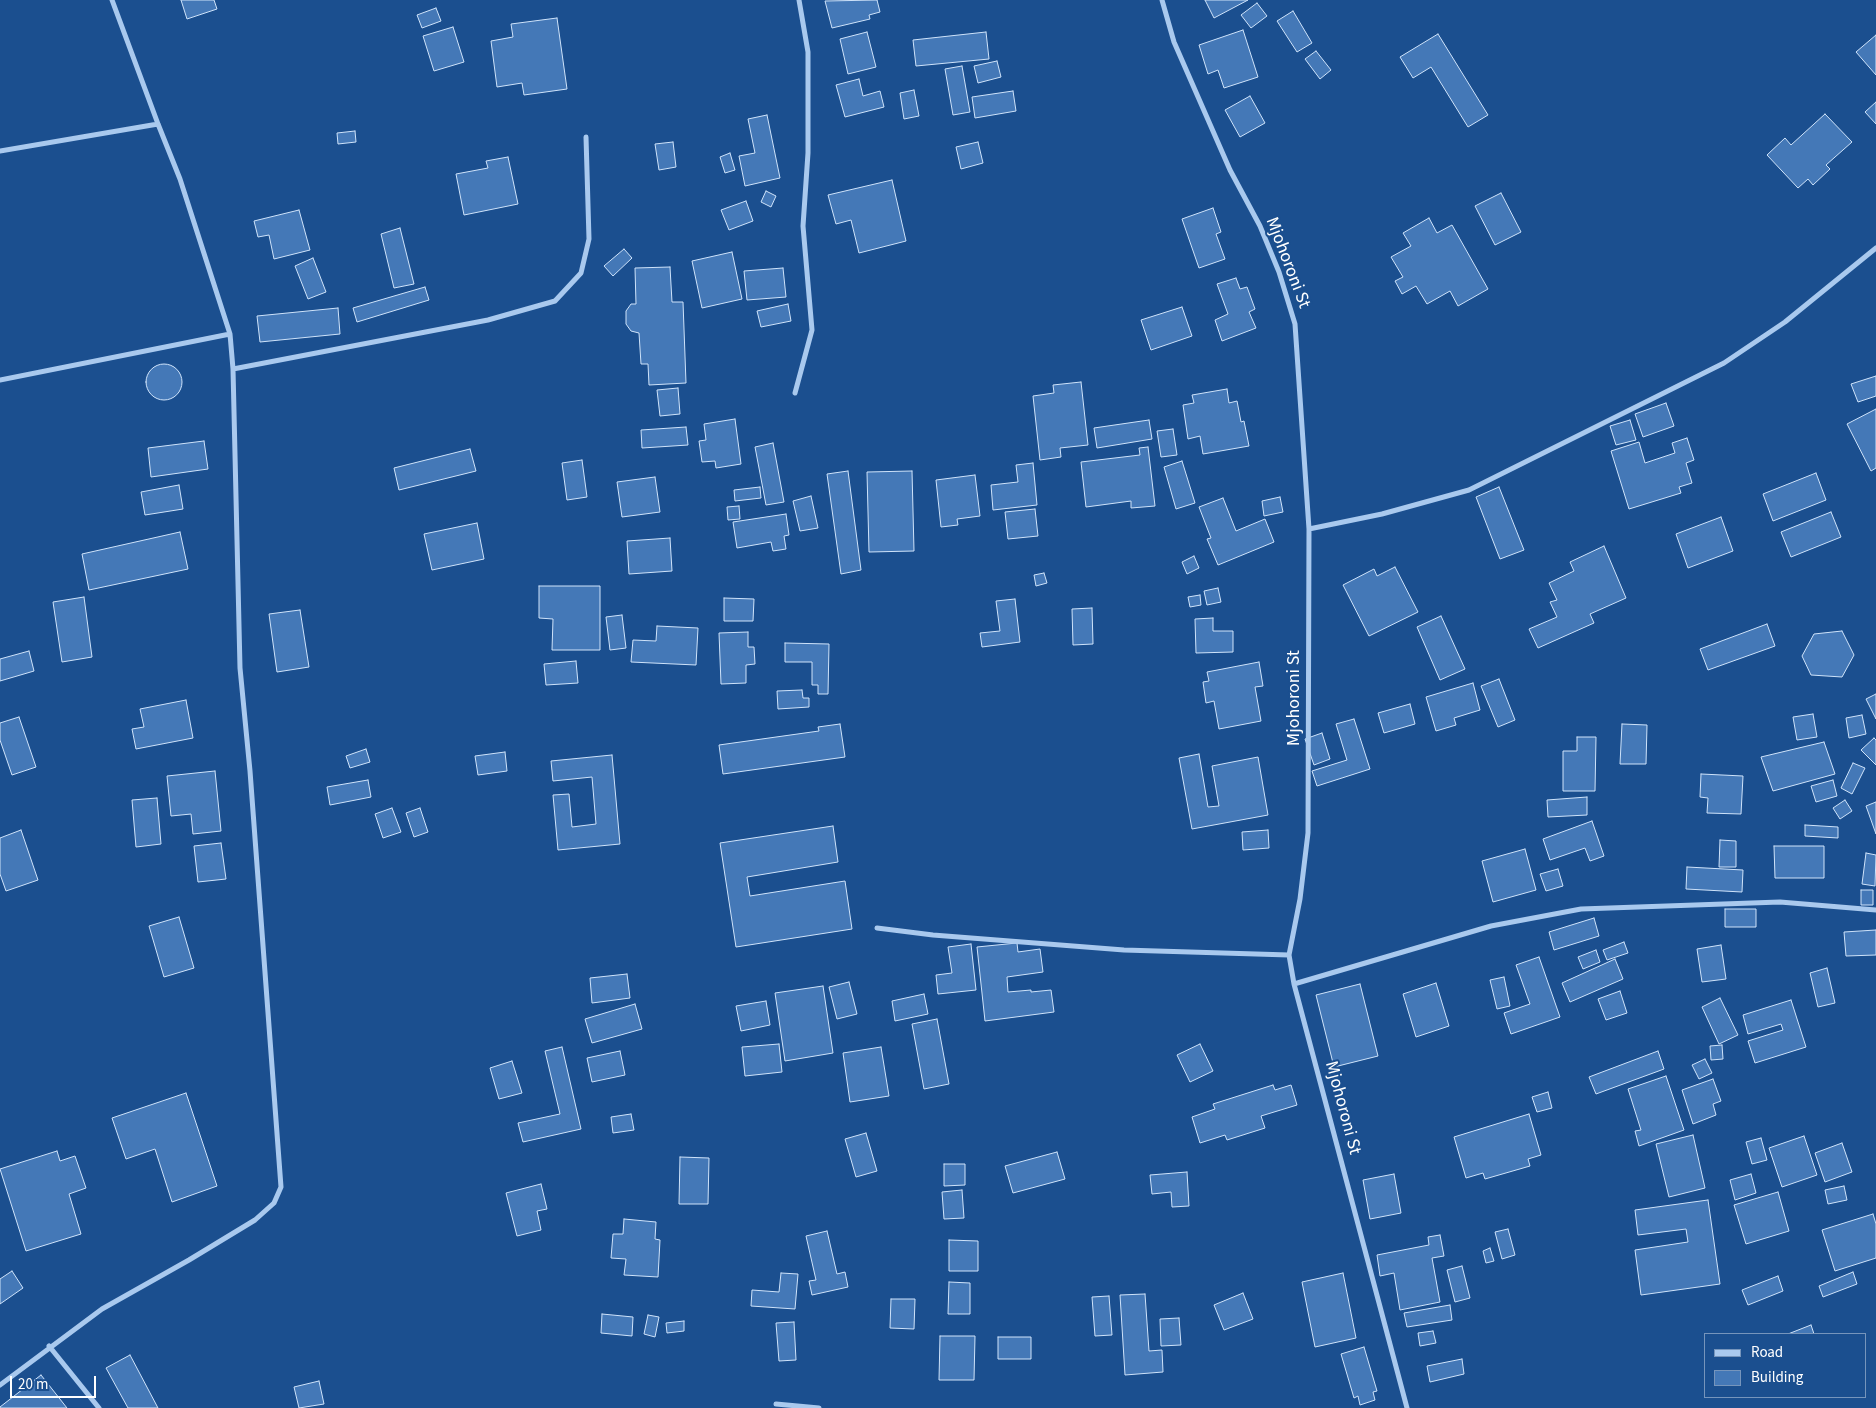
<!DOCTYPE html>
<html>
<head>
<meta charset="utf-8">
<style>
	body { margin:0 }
	#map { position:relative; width:1876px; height:1408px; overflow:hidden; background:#1b4f8f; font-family:"Source Sans 3",sans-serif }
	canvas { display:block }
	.legend { position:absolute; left:1704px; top:1333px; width:162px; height:65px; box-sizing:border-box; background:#1b4f8f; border:1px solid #7695bc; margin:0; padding:6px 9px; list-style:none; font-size:15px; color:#fff }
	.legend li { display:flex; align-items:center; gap:10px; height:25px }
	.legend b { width:25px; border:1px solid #7695bc }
	.scale { position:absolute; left:10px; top:1376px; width:86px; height:22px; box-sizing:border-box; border:2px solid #fff; border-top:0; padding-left:6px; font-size:15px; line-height:18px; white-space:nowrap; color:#fff; -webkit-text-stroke:4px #1b4f8f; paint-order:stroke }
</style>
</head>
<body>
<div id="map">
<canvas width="1876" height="1408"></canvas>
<ul class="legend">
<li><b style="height:6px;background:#a9c9ee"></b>Road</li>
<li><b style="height:14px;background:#4478b7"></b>Building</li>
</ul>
<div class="scale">20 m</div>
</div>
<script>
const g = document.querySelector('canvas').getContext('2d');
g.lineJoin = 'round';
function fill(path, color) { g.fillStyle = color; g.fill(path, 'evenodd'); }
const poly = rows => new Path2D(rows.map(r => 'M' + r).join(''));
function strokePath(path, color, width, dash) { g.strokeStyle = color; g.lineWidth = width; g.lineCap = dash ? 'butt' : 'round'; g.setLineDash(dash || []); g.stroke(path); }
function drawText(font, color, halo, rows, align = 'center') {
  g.font = font + ' "Source Sans 3",sans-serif'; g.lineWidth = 4; g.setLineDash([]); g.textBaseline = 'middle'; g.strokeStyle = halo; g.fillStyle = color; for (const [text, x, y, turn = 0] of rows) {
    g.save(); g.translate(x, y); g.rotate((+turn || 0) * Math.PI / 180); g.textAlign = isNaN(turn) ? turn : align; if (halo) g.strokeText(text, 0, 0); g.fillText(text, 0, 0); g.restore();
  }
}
const building = poly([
	[181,0,214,0,217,9,187,19,181,0],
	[877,0,880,12,869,15,870,19,832,28,825,1,877,0],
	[1205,0,1248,0,1214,18,1205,0],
	[1257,3,1267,16,1251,28,1241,15,1257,3],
	[436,8,441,21,422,28,417,15,436,8],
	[1293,11,1312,43,1297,52,1277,21,1293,11],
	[557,18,567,89,524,95,522,83,497,87,491,41,513,37,511,24,557,18],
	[453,27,464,62,434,71,423,36,453,27],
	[1243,30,1258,77,1224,88,1218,70,1208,74,1199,45,1243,30],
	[867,32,876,67,848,74,840,39,867,32],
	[986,32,989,59,916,66,913,40,986,32],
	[1438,34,1488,115,1468,127,1431,67,1413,78,1400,57,1438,34],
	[1876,35,1876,75,1856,52,1876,35],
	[1316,51,1331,70,1320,79,1305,59,1316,51],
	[997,61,1001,77,978,83,974,66,997,61],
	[962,66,970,112,953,115,945,69,962,66],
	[859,79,863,96,880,91,884,107,845,117,836,85,859,79],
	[914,90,919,116,904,119,900,93,914,90],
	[1013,91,1016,111,975,118,972,97,1013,91],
	[1250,96,1265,123,1240,137,1225,110,1250,96],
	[1876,102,1876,124,1865,112,1876,102],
	[1825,114,1852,142,1826,165,1830,169,1813,185,1808,179,1798,188,1767,155,1785,138,1791,145,1825,114],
	[767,115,780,178,745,186,739,156,755,153,748,119,767,115],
	[355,131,356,142,338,144,337,133,355,131],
	[673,142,676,167,659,170,655,144,673,142],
	[978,142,983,163,961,169,956,147,978,142],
	[730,153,735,170,725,173,720,157,730,153],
	[508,157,518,204,464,215,456,174,488,168,486,161,508,157],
	[892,180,906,241,859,253,851,220,836,224,828,195,892,180],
	[766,191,776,196,771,207,761,202,766,191],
	[1501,193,1521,232,1495,245,1475,206,1501,193],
	[746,201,753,221,729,230,721,210,746,201],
	[1213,208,1221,232,1216,234,1225,259,1199,268,1182,219,1213,208],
	[299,210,310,250,274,259,269,235,258,237,254,221,299,210],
	[1429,218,1437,233,1452,225,1488,289,1458,306,1450,291,1427,304,1416,286,1402,294,1395,281,1403,277,1391,257,1411,246,1403,233,1429,218],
	[400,228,414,284,394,288,381,234,400,228],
	[624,249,632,258,613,276,604,266,624,249],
	[732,252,742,299,702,308,692,261,732,252],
	[313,258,326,292,308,299,295,266,313,258],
	[670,267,672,302,683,302,686,383,649,385,648,364,641,364,639,333,631,331,626,324,626,311,631,304,636,304,635,268,670,267],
	[783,268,786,297,747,300,744,271,783,268],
	[1236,278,1240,289,1247,287,1255,309,1249,312,1256,328,1222,341,1215,320,1228,314,1217,284,1236,278],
	[425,287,429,300,357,322,353,308,425,287],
	[788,304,791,321,761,327,757,311,788,304],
	[1182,307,1192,336,1151,350,1141,320,1182,307],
	[338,308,340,334,260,342,257,316,338,308],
	'146 382a18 18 0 1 1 36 0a18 18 0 1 1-36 0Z',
	[1876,376,1876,396,1858,402,1851,384,1876,376],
	[1081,382,1088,445,1060,448,1061,457,1040,460,1033,396,1054,393,1053,385,1081,382],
	[678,388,680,414,660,416,657,390,678,388],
	[1227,389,1229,403,1237,401,1241,422,1244,421,1249,446,1203,454,1200,436,1188,439,1183,405,1194,403,1192,395,1227,389],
	[1666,403,1674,426,1643,437,1635,414,1666,403],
	[1876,409,1876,468,1871,471,1847,424,1876,409],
	[735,419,741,464,716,468,715,461,702,462,699,441,706,440,704,424,735,419],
	[1149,420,1152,439,1097,448,1094,428,1149,420],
	[1630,420,1636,440,1616,445,1610,426,1630,420],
	[686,427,688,445,642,448,641,430,686,427],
	[1173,429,1177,455,1161,457,1157,431,1173,429],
	[1687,438,1694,460,1686,463,1692,483,1679,487,1681,493,1629,509,1611,451,1639,442,1645,463,1675,453,1672,443,1687,438],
	[204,441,208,469,151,477,148,448,204,441],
	[773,443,784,502,766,505,755,447,773,443],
	[1148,447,1155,506,1131,508,1131,501,1086,507,1081,462,1140,455,1139,448,1148,447],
	[470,449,476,471,399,490,394,468,470,449],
	[582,460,587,497,567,500,562,463,582,460],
	[1182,461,1195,503,1176,509,1164,467,1182,461],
	[1033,463,1037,505,993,510,991,485,1018,482,1016,465,1033,463],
	[848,471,861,570,841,574,827,474,848,471],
	[912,471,914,551,869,552,867,472,912,471],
	[1816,473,1826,500,1773,521,1763,494,1816,473],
	[975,475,980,516,957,519,958,525,941,527,936,480,975,475],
	[655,477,660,512,622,517,617,482,655,477],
	[179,485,183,509,145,515,141,492,179,485],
	[760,487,761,498,735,501,734,490,760,487],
	[1499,487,1524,550,1500,559,1476,497,1499,487],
	[811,496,818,528,800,531,793,501,811,496],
	[1280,497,1283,512,1264,516,1262,501,1280,497],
	[1223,498,1236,531,1265,519,1274,542,1218,565,1207,539,1211,538,1199,507,1223,498],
	[739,506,740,519,728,520,727,507,739,506],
	[1035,509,1038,536,1008,539,1005,512,1035,509],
	[1831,512,1841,537,1791,557,1781,532,1831,512],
	[786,514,789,535,784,536,786,549,773,551,771,542,737,548,733,522,786,514],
	[1721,517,1733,551,1688,568,1676,534,1721,517],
	[477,523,484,559,432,570,424,534,477,523],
	[180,532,188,569,89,590,82,554,180,532],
	[670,538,672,571,629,574,627,541,670,538],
	[1604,546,1626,598,1590,614,1594,623,1538,648,1529,629,1557,617,1550,602,1557,600,1549,583,1574,571,1570,562,1604,546],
	[1194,556,1199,568,1187,574,1182,562,1194,556],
	[1395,567,1418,612,1369,636,1343,585,1374,569,1377,576,1395,567],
	[1044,573,1047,583,1036,586,1034,575,1044,573],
	[539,586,600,586,600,650,552,650,553,619,539,618,539,586],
	[1218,588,1221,602,1207,605,1204,591,1218,588],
	[1200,595,1201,605,1190,607,1188,597,1200,595],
	[84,597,92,657,62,662,53,602,84,597],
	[724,598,754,599,753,621,724,621,724,598],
	[1015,599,1020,642,982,647,980,633,1000,631,996,601,1015,599],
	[1092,608,1093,644,1073,645,1072,609,1092,608],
	[300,610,309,667,277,672,269,614,300,610],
	[622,615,626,648,610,650,606,617,622,615],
	[1441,616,1465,669,1440,680,1417,627,1441,616],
	[1213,618,1213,631,1233,631,1233,652,1196,653,1195,619,1213,618],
	[1767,624,1775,646,1708,670,1700,649,1767,624],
	[657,626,698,628,696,665,631,662,633,640,656,641,657,626],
	[1842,631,1854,655,1842,677,1811,675,1802,656,1814,634,1842,631],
	[748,632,748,647,754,647,755,664,746,665,746,683,721,684,719,633,748,632],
	[785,643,829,644,828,694,818,694,818,685,812,685,812,662,785,662,785,643],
	[29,651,34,671,0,681,0,659,29,651],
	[576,661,578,683,546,685,544,664,576,661],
	[1259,662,1263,686,1255,687,1261,721,1219,729,1214,701,1206,703,1203,682,1209,681,1207,672,1259,662],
	[1499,679,1515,720,1498,727,1481,686,1499,679],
	[1473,683,1480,710,1454,718,1456,725,1436,731,1426,697,1473,683],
	[802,690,803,698,809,698,809,707,778,709,777,691,802,690],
	[1876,694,1876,719,1866,699,1876,694],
	[186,700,193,738,136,749,132,729,144,727,140,709,186,700],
	[1410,704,1415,724,1384,733,1378,713,1410,704],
	[1813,714,1817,737,1797,740,1793,717,1813,714],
	[1862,715,1866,734,1849,738,1846,718,1862,715],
	[19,717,36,767,12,775,0,740,0,723,19,717],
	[1354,719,1370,769,1317,786,1312,771,1347,760,1336,724,1354,719],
	[840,724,845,757,723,774,719,745,819,731,818,727,840,724],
	[1622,724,1647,725,1646,764,1620,764,1622,724],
	[1322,733,1330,759,1314,765,1305,739,1322,733],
	[1577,737,1596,737,1595,791,1563,791,1563,751,1577,751,1577,737],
	[1874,738,1876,740,1876,765,1861,750,1874,738],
	[1824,742,1835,774,1773,791,1761,757,1824,742],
	[366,749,370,762,350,768,346,756,366,749],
	[505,752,507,771,478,775,475,756,505,752],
	[1199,754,1208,807,1219,806,1212,766,1258,757,1268,815,1192,829,1179,758,1199,754],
	[612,755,620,844,558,850,553,795,569,794,572,827,596,824,592,777,553,781,551,761,612,755],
	[1853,763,1865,768,1852,794,1841,788,1853,763],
	[215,771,221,831,193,834,191,814,171,816,167,776,215,771],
	[1701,774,1743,776,1741,814,1707,813,1708,798,1700,797,1701,774],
	[368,780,371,797,330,805,327,787,368,780],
	[1833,780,1837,796,1816,802,1811,786,1833,780],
	[1587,797,1587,815,1548,817,1547,800,1587,797],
	[157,798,161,844,136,847,132,800,157,798],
	[1845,800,1852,811,1840,819,1833,808,1845,800],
	[1876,802,1876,834,1866,806,1876,802],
	[392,808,401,832,383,838,375,814,392,808],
	[420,808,428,832,414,837,406,813,420,808],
	[1592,821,1604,856,1590,861,1585,848,1550,860,1543,839,1592,821],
	[1805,825,1838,827,1838,838,1805,836,1805,825],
	[833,826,838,862,747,877,750,896,845,881,852,929,736,947,720,843,833,826],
	[21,830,38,880,6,891,0,874,0,838,21,830],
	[1268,830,1269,848,1243,850,1242,832,1268,830],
	[1720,840,1736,841,1736,867,1719,867,1720,840],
	[221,843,226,879,198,882,194,846,221,843],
	[1774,846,1824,846,1824,878,1775,878,1774,846],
	[1525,849,1536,890,1493,902,1482,861,1525,849],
	[1866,853,1876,855,1875,886,1862,884,1866,853],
	[1687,867,1743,870,1742,892,1686,889,1687,867],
	[1558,869,1563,886,1546,891,1540,874,1558,869],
	[1861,890,1873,890,1873,905,1861,905,1861,890],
	[1725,909,1756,909,1756,927,1725,927,1725,909],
	[179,917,194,968,164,977,149,926,179,917],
	[1594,918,1599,936,1554,950,1549,932,1594,918],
	[1876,930,1876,955,1846,956,1844,932,1876,930],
	[1624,942,1628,953,1607,960,1603,950,1624,942],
	[1017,943,1018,952,1040,949,1043,972,1007,977,1008,992,1031,990,1031,992,1051,990,1054,1012,985,1021,977,947,1017,943],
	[971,944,976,990,938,994,936,975,952,973,948,947,971,944],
	[1721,945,1726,979,1702,982,1697,949,1721,945],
	[1596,950,1600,962,1583,969,1578,957,1596,950],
	[1539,957,1560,1017,1511,1034,1504,1013,1530,1004,1516,965,1539,957],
	[1615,959,1623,979,1570,1002,1562,983,1615,959],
	[1827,968,1835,1003,1818,1007,1810,973,1827,968],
	[627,974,630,998,592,1003,590,978,627,974],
	[1504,977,1510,1006,1497,1009,1490,980,1504,977],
	[849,982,857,1014,837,1019,829,987,849,982],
	[1436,983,1449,1026,1416,1037,1403,994,1436,983],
	[1360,984,1378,1056,1334,1067,1316,995,1360,984],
	[823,986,833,1053,785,1061,775,993,823,986],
	[1620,991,1627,1013,1606,1020,1598,999,1620,991],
	[924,994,928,1014,895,1021,892,1001,924,994],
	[1720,998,1738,1035,1719,1044,1702,1007,1720,998],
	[1791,1000,1806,1047,1755,1063,1748,1041,1783,1030,1781,1024,1748,1034,1743,1015,1791,1000],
	[766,1001,770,1025,741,1031,736,1006,766,1001],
	[635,1004,642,1029,592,1043,585,1019,635,1004],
	[937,1019,949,1084,924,1089,912,1024,937,1019],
	[779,1044,782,1072,745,1076,742,1047,779,1044],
	[1200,1044,1213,1071,1190,1082,1177,1055,1200,1044],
	[1722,1045,1723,1059,1711,1060,1710,1046,1722,1045],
	[562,1047,581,1129,523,1142,518,1123,560,1114,545,1051,562,1047],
	[881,1047,889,1096,850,1102,843,1053,881,1047],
	[620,1051,625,1075,592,1082,587,1058,620,1051],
	[1658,1051,1664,1069,1596,1094,1589,1077,1658,1051],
	[1705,1059,1712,1073,1699,1079,1692,1065,1705,1059],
	[512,1061,522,1093,499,1099,490,1068,512,1061],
	[1666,1076,1684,1130,1639,1146,1635,1131,1641,1130,1628,1089,1666,1076],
	[1713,1079,1721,1101,1713,1104,1716,1115,1693,1124,1682,1090,1713,1079],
	[1273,1085,1275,1090,1291,1085,1297,1105,1261,1116,1265,1128,1227,1140,1225,1135,1200,1143,1192,1117,1215,1109,1213,1104,1273,1085],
	[1548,1092,1552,1108,1537,1112,1532,1097,1548,1092],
	[186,1093,217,1186,172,1202,155,1149,126,1159,112,1118,186,1093],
	[631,1114,634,1130,613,1133,611,1117,631,1114],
	[1529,1114,1541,1155,1528,1159,1530,1166,1485,1179,1483,1173,1466,1178,1454,1137,1529,1114],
	[866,1133,877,1171,856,1177,845,1139,866,1133],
	[1693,1135,1705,1188,1669,1197,1656,1144,1693,1135],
	[1804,1136,1817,1175,1782,1187,1769,1148,1804,1136],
	[1761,1138,1767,1160,1752,1164,1746,1142,1761,1138],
	[1842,1143,1852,1172,1825,1182,1815,1153,1842,1143],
	[57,1151,60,1161,75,1156,86,1188,69,1194,81,1234,26,1251,0,1169,57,1151],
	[1057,1152,1065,1179,1013,1193,1005,1166,1057,1152],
	[680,1157,709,1158,708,1204,679,1204,680,1157],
	[944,1164,965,1164,965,1185,944,1186,944,1164],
	[1187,1172,1189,1206,1172,1207,1171,1192,1152,1194,1150,1175,1187,1172],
	[1394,1174,1401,1213,1370,1219,1363,1180,1394,1174],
	[1751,1174,1756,1193,1735,1200,1730,1180,1751,1174],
	[541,1184,547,1209,537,1211,541,1230,517,1236,506,1193,541,1184],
	[1844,1186,1847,1200,1828,1204,1825,1190,1844,1186],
	[962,1190,964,1218,944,1219,942,1192,962,1190],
	[1778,1192,1789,1231,1746,1244,1734,1205,1778,1192],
	[1708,1200,1720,1284,1641,1295,1635,1250,1688,1242,1686,1229,1638,1235,1635,1210,1708,1200],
	[1873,1214,1876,1224,1876,1258,1835,1271,1822,1230,1873,1214],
	[624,1219,656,1222,655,1239,660,1240,658,1277,624,1275,626,1259,611,1258,613,1234,623,1234,624,1219],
	[1508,1229,1515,1255,1502,1259,1495,1232,1508,1229],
	[827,1231,837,1274,845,1272,848,1287,812,1295,809,1281,816,1280,806,1236,827,1231],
	[1440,1235,1444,1256,1432,1258,1440,1302,1400,1310,1394,1273,1380,1276,1377,1255,1429,1245,1428,1237,1440,1235],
	[949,1240,978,1241,978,1271,949,1271,949,1240],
	[1490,1248,1494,1261,1486,1263,1483,1251,1490,1248],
	[1462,1266,1470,1298,1455,1302,1447,1270,1462,1266],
	[12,1271,23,1288,0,1304,0,1279,12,1271],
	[1853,1272,1857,1284,1823,1297,1819,1286,1853,1272],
	[781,1273,798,1274,795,1309,751,1306,752,1290,779,1292,781,1273],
	[1343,1273,1356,1338,1315,1347,1302,1282,1343,1273],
	[1778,1276,1783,1291,1748,1305,1742,1290,1778,1276],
	[949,1282,970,1283,970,1314,948,1314,949,1282],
	[1243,1293,1253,1319,1224,1330,1214,1305,1243,1293],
	[1145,1294,1149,1351,1162,1350,1163,1372,1125,1375,1120,1295,1145,1294],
	[1109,1296,1112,1335,1095,1336,1092,1297,1109,1296],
	[891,1299,915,1299,914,1329,890,1328,891,1299],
	[1450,1305,1452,1320,1407,1327,1404,1313,1450,1305],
	[602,1314,633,1317,632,1336,601,1333,602,1314],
	[648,1315,659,1317,655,1337,644,1334,648,1315],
	[1179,1318,1181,1345,1161,1346,1160,1319,1179,1318],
	[684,1321,684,1331,667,1333,666,1323,684,1321],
	[794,1322,796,1360,779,1361,776,1323,794,1322],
	[1811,1325,1814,1334,1788,1334,1811,1325],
	[1433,1331,1436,1343,1420,1346,1418,1333,1433,1331],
	[940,1336,975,1336,974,1380,939,1380,940,1336],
	[998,1337,1031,1337,1031,1359,998,1359,998,1337],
	[1364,1347,1377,1391,1373,1392,1375,1400,1360,1405,1358,1396,1354,1398,1341,1354,1364,1347],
	[130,1355,158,1408,128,1408,106,1368,130,1355],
	[1462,1359,1464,1374,1430,1382,1427,1366,1462,1359],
	[41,1375,67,1408,0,1408,0,1407,41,1375],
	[319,1381,324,1404,299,1408,294,1387,319,1381]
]);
const street = poly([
	[1162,0,1174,42,1230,170,1260,226,1279,272,1295,324,1309,529,1308,833,1300,899,1289,955,1294,984,1407,1408],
	[0,151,158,124],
	[233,369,488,320,555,301,581,273,589,239,586,137],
	[0,380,230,334],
	[795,393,812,330,803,226,808,153,808,52,799,0],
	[1309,529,1382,514,1469,490,1724,363,1785,322,1876,248],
	[877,928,933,935,1124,950,1289,955],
	[1294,984,1491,926,1581,909,1780,902,1876,910],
	[49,1346,99,1408],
	[0,1385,102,1309,189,1260,255,1220,274,1203,281,1187,250,771,240,668,233,369,230,334,180,179,158,124,112,0],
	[776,1404,819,1408]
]);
const streetNames = [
	["Mjohoroni St",1287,263,69],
	["Mjohoroni St",1295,698,-90],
	["Mjohoroni St",1342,1108,75]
];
fill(building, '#4478b7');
strokePath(building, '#cfe3fa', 1);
strokePath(street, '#a9c9ee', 5);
drawText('18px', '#fff', '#1b4f8f', streetNames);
</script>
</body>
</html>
